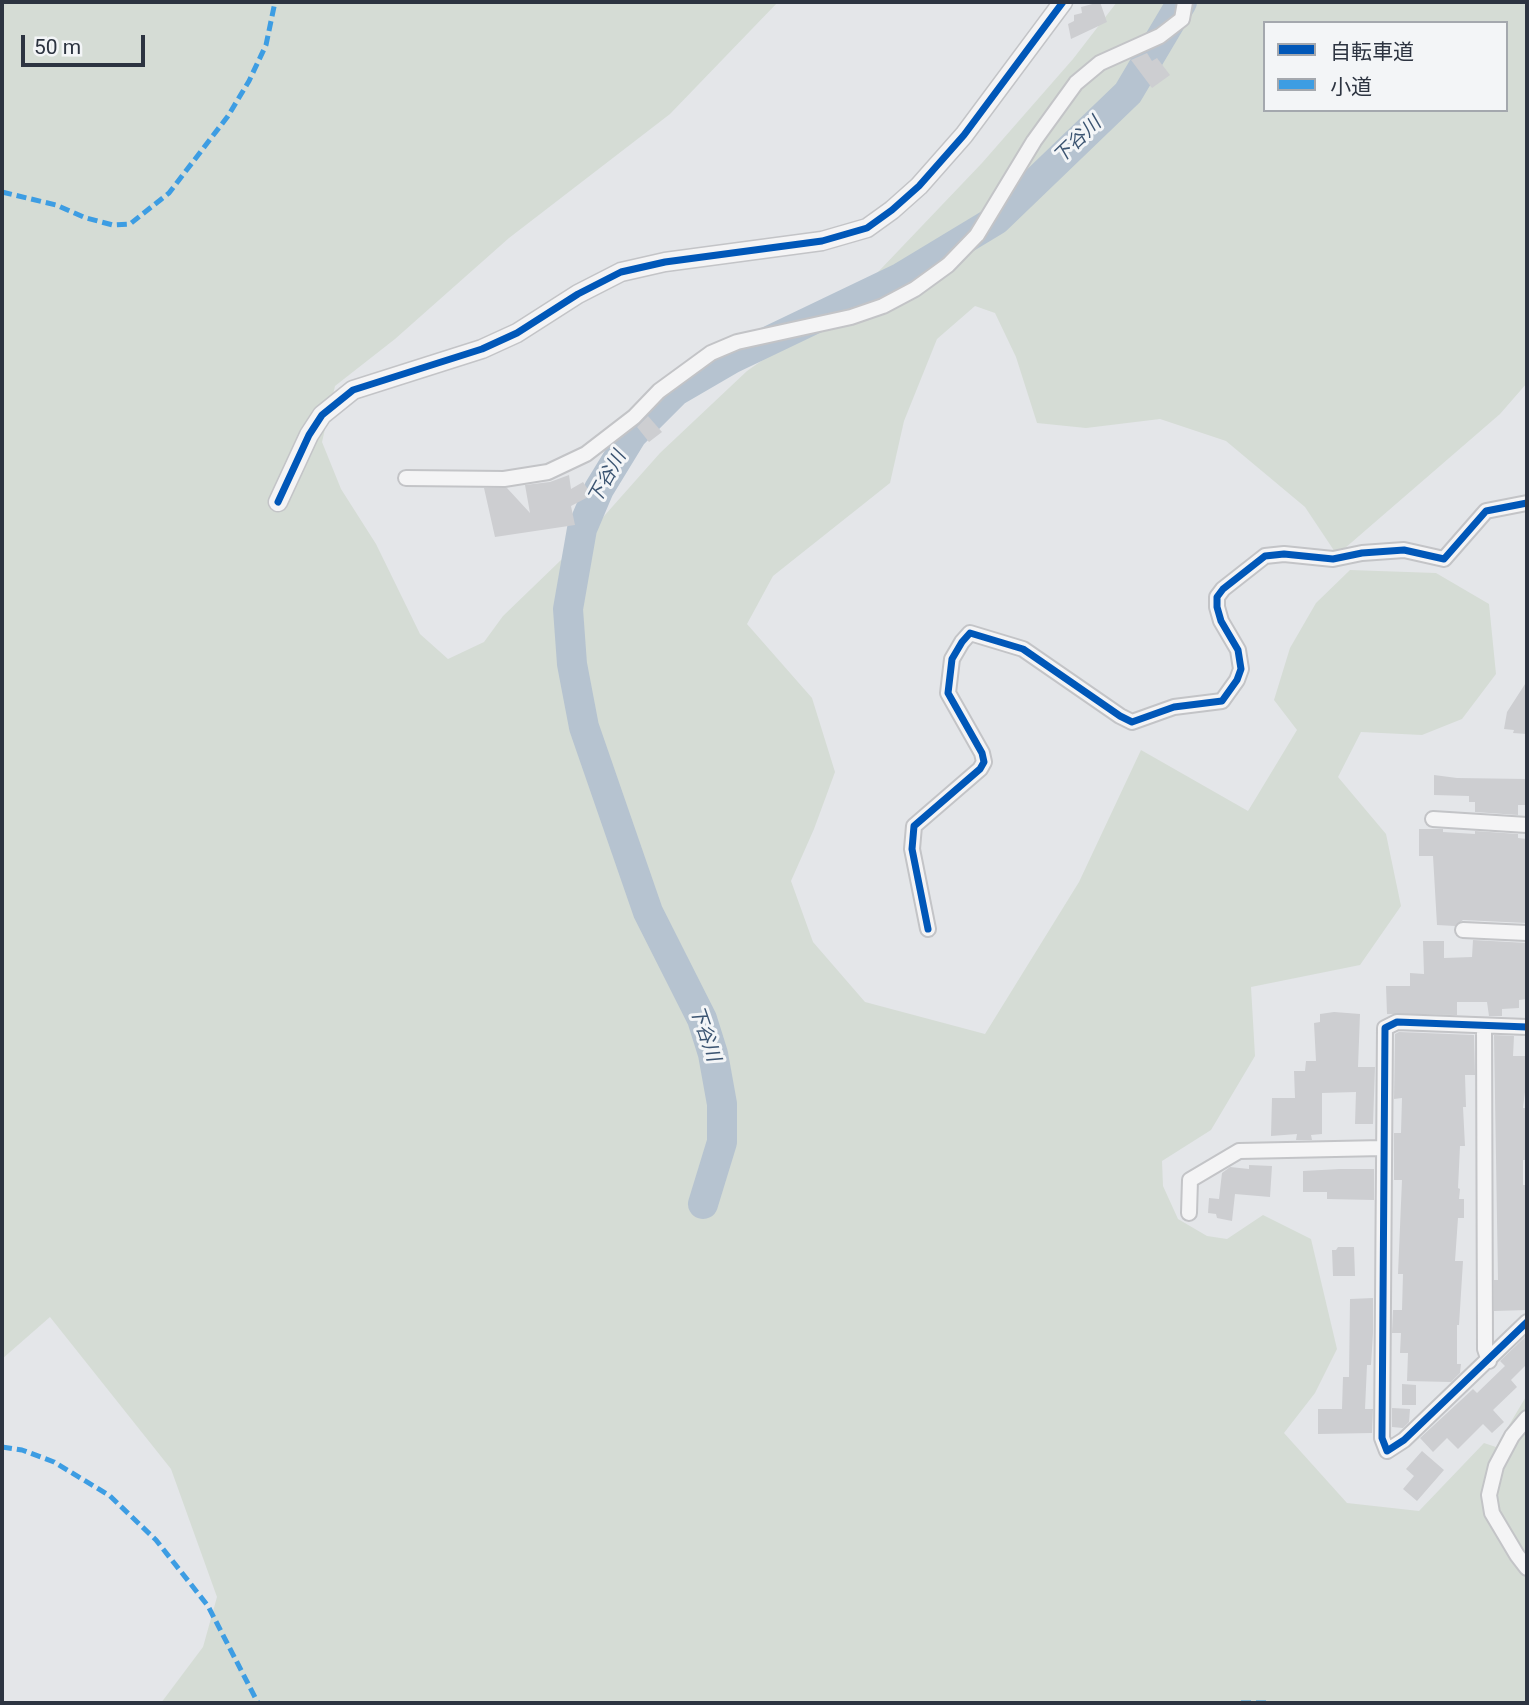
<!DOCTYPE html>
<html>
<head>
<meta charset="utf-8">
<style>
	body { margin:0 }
	#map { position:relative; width:1529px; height:1705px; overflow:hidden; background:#e4e6e9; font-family:Roboto,"Noto Sans JP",sans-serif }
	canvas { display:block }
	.frame { position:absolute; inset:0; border:4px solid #2d3441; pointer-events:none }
	.legend { position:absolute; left:1263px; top:21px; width:245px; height:91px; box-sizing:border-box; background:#f3f5f7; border:2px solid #a4a8ae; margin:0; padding:9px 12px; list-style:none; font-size:21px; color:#2d3441 }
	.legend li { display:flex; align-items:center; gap:14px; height:35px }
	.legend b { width:35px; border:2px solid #a4a8ae }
	.scale { position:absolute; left:21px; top:35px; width:124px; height:32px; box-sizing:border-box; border:4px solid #2d3441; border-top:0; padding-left:9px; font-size:21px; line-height:24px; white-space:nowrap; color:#2d3441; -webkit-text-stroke:5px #f3f5f7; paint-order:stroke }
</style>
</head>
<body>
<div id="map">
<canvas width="1529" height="1705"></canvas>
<div class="frame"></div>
<ul class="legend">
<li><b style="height:9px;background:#0057b8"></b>自転車道</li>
<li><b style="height:9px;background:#3d9de3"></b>小道</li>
</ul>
<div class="scale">50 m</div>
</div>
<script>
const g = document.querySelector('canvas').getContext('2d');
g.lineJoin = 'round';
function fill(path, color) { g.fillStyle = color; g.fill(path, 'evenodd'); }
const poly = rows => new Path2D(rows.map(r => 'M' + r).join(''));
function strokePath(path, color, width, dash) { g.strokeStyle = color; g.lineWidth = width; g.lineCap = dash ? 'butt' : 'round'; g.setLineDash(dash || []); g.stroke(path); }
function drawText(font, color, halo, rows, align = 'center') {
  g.font = font + ' Roboto,"Noto Sans JP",sans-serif'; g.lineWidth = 6; g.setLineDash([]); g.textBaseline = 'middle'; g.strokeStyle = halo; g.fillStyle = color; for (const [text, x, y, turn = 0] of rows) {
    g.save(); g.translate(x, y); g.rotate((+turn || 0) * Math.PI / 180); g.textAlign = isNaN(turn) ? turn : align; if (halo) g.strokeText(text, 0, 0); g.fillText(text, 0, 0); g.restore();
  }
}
const green = poly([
	[2,2,778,2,670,114,509,238,395,339,335,386,322,442,341,489,376,544,420,634,448,659,484,642,503,616,589,533,660,453,747,371,858,293,982,163,1073,59,1117,2,1527,2,1527,383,1500,414,1337,555,1305,507,1226,441,1160,419,1086,428,1037,423,1016,357,995,313,975,306,937,339,904,421,890,483,773,576,747,624,812,698,835,772,814,829,791,881,813,942,865,1002,985,1034,1079,882,1141,750,1248,811,1297,730,1274,700,1290,648,1316,603,1350,570,1436,573,1489,604,1496,674,1462,719,1422,735,1361,732,1338,777,1386,834,1401,906,1360,965,1251,987,1255,1056,1211,1130,1162,1161,1163,1186,1178,1219,1207,1236,1227,1239,1263,1215,1311,1239,1337,1349,1315,1393,1284,1433,1347,1503,1419,1511,1484,1443,1496,1447,1527,1395,1527,1703,161,1703,203,1647,217,1597,171,1469,50,1317,2,1359],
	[1265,23,1506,23,1506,110,1265,110]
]);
const river = poly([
	[703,1204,722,1142,722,1104,713,1054,702,1019,648,912,584,727,572,664,568,609,582,529,599,489,632,435,676,391,731,359,900,278,996,220,1128,93,1182,2]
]);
const building = poly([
	[1100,2,1107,22,1071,39,1068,24,1074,21,1074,15,1082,13,1081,7],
	[1147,53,1152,61,1157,58,1170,75,1152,88,1131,60],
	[648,416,662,432,649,442,637,427],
	[569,475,571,489,583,482,592,495,571,506,575,525,495,537,484,488,507,488,530,513,525,485,550,482],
	[1527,681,1527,734,1513,733,1514,730,1504,729,1507,712],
	[1434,775,1457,778,1527,779,1526,805,1518,805,1518,815,1475,812,1475,802,1469,802,1469,796,1434,795],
	[1419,829,1443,829,1443,832,1475,834,1475,831,1518,834,1518,838,1527,839,1527,923,1463,920,1455,926,1437,925,1433,856,1419,856],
	[1473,940,1527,943,1527,999,1519,1000,1519,1008,1502,1009,1502,1016,1489,1016,1487,1002,1457,1002,1457,1015,1387,1014,1386,986,1410,986,1410,973,1424,974,1423,941,1444,941,1444,958,1472,957],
	[1334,1012,1360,1014,1358,1067,1375,1067,1373,1124,1355,1124,1356,1092,1322,1093,1322,1134,1311,1135,1312,1140,1296,1140,1297,1134,1271,1136,1272,1098,1295,1098,1294,1071,1305,1071,1306,1061,1316,1061,1314,1023,1320,1022,1320,1014],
	[1399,1032,1474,1035,1475,1075,1465,1075,1466,1107,1463,1107,1465,1146,1460,1146,1458,1188,1460,1189,1459,1199,1464,1199,1464,1218,1458,1218,1455,1261,1463,1261,1459,1325,1457,1325,1457,1364,1461,1364,1460,1373,1451,1382,1407,1381,1408,1353,1400,1353,1401,1333,1392,1333,1393,1310,1402,1310,1403,1274,1398,1274,1402,1180,1394,1180,1394,1133,1401,1133,1402,1098,1394,1099,1395,1034],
	[1494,1035,1514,1036,1513,1056,1527,1056,1527,1076,1523,1108,1527,1108,1527,1160,1523,1160,1523,1185,1527,1185,1527,1310,1494,1311,1494,1280,1498,1280],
	[1249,1165,1272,1166,1270,1197,1235,1194,1232,1221,1217,1218,1216,1214,1208,1213,1209,1198,1219,1199,1222,1173,1230,1167,1249,1169],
	[1340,1169,1374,1169,1374,1200,1327,1199,1327,1192,1303,1192,1303,1171],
	[1338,1247,1354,1247,1355,1276,1333,1276,1332,1250,1336,1250],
	[1373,1298,1373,1333,1371,1365,1367,1365,1365,1409,1373,1409,1372,1433,1318,1434,1318,1409,1342,1409,1343,1377,1349,1377,1350,1299],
	[1527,1335,1527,1364,1511,1380,1517,1387,1493,1410,1504,1422,1492,1433,1483,1424,1458,1449,1447,1438,1433,1452,1420,1438,1473,1389,1477,1393,1505,1366,1500,1361],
	[1402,1384,1416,1385,1416,1405,1402,1405],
	[1392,1408,1410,1409,1409,1422,1403,1428,1392,1427],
	[1422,1451,1444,1470,1417,1501,1403,1489,1414,1476,1406,1469]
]);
const minor = poly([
	[406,478,504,479,548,472,586,454,634,417,659,391,711,353,737,342,851,317,883,306,915,289,948,265,977,235,1034,141,1076,83,1100,63,1160,36,1182,19,1185,2],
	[1433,819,1527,825],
	[928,929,912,849,914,826,980,769,984,762,982,753,948,693,952,659,962,642,970,633,1023,649,1120,716,1132,722,1174,707,1222,701,1237,680,1241,669,1238,650,1221,621,1217,607,1217,597,1223,589,1265,556,1284,554,1333,559,1362,553,1404,550,1444,559,1486,511,1527,503],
	[1463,930,1527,933],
	[1484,1027,1485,1349,1489,1361],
	[1527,1027,1397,1022,1385,1028,1382,1438,1387,1451,1404,1440,1527,1322],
	[1189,1213,1190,1180,1239,1151,1383,1148],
	[1527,1418,1512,1436,1496,1466,1489,1495,1492,1513,1517,1555,1527,1568]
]);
const tertiary = poly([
	[278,502,309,435,322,415,353,390,482,349,517,333,578,294,621,272,665,262,822,241,867,228,892,210,919,186,964,135,1063,2]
]);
const quiet = poly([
	[2,192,56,205,86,218,113,225,130,224,169,193,228,116,249,81,266,45,275,2],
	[2,1447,22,1450,54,1462,97,1488,110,1496,156,1540,208,1606,258,1703],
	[1241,1703,1269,1703]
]);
const cycleway = poly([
	[278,502,309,435,322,415,353,390,482,349,517,333,578,294,621,272,665,262,822,241,867,228,892,210,919,186,964,135,1063,2],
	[928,929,912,849,914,826,980,769,984,762,982,753,948,693,952,659,962,642,970,633,1023,649,1120,716,1132,722,1174,707,1222,701,1237,680,1241,669,1238,650,1221,621,1217,607,1217,597,1223,589,1265,556,1284,554,1333,559,1362,553,1404,550,1444,559,1486,511,1527,503],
	[1527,1027,1397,1022,1385,1028,1382,1438,1387,1451,1404,1440,1527,1322]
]);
const waterNames = [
	["下谷川",1078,141,-44],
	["下谷川",608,478,-61],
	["下谷川",704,1034,71]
];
fill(green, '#d5dcd5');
strokePath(river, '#b6c3d0', 30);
fill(building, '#cdced1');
strokePath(minor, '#c3c4c7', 18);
strokePath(tertiary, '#c3c4c7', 21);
strokePath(minor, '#f4f4f5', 14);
strokePath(tertiary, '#f4f4f5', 18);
strokePath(quiet, '#3d9de3', 5, [10, 5]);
strokePath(cycleway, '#0057b8', 7);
drawText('italic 19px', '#3b5471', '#f3f5f7', waterNames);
</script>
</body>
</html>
